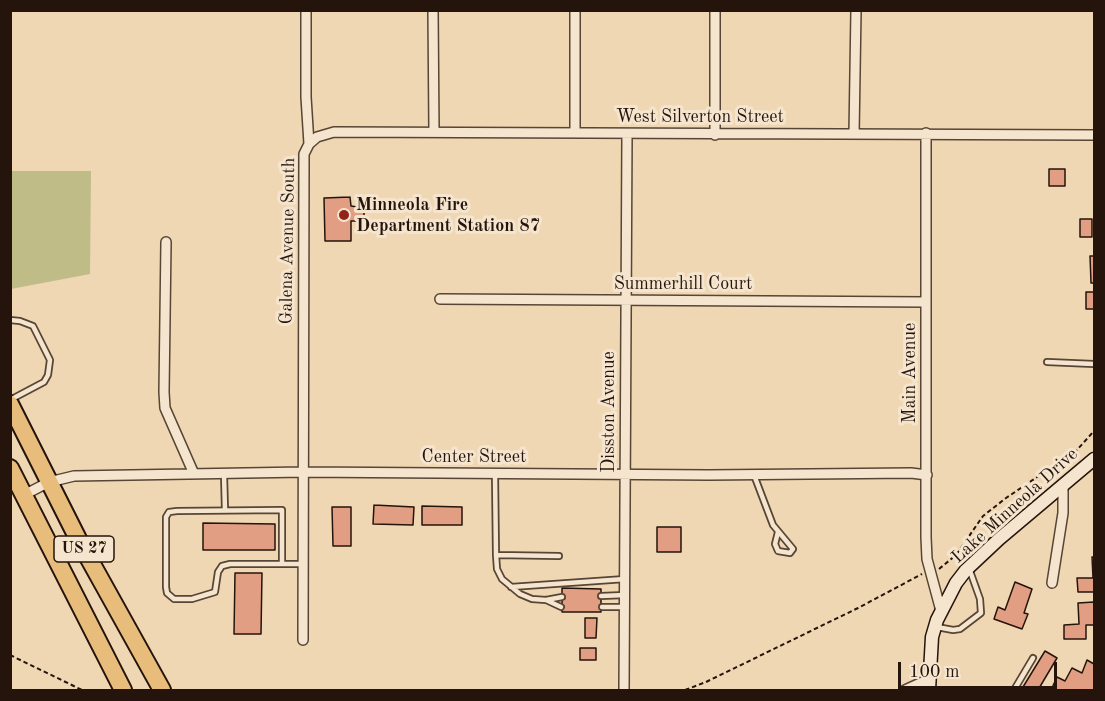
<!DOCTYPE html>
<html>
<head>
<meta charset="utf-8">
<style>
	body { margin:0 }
	#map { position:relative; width:1105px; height:701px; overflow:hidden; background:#f0d7b3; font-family:"Old Standard TT",serif }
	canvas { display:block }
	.frame { position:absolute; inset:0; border:12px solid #24140b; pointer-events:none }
	.scale { position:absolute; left:898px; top:662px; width:159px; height:27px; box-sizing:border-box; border:3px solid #24140b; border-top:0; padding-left:8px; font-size:18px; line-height:21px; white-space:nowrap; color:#24140b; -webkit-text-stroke:4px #f5e5ce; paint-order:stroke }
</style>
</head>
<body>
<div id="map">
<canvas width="1105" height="701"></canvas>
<div class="frame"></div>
<div class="scale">100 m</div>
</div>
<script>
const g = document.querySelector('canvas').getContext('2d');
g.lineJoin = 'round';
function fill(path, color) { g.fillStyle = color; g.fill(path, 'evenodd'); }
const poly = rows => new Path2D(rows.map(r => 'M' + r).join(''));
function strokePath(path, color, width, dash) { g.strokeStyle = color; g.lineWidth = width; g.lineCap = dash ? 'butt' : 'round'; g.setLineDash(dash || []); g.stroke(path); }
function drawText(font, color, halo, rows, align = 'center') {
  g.font = font + ' "Old Standard TT",serif'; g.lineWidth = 6; g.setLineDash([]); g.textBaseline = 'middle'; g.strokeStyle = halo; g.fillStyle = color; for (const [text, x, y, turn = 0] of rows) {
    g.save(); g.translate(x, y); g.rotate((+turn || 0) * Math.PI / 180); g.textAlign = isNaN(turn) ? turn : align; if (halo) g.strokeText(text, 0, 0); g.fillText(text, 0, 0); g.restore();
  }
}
const green = poly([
	[11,171,91,171,90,274,11,289]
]);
const building = poly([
	[1049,169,1065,169,1065,186,1049,186,1049,169],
	[350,197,351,206,364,208,364,221,351,221,351,241,325,241,324,198,350,197],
	[1080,219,1092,219,1092,237,1080,237,1080,219],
	[1090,256,1094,256,1094,283,1091,283,1090,256],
	[1086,292,1094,292,1094,309,1086,309,1086,292],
	[374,505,414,507,413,525,373,524,374,505],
	[422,506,462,507,462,525,422,525,422,506],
	[332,507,351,507,351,546,333,546,332,507],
	[203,523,275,524,275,550,203,550,203,523],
	[657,527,681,527,681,552,657,552,657,527],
	[1092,557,1094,557,1094,592,1078,592,1077,578,1093,578,1092,557],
	[235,573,262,573,261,634,234,634,235,573],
	[1015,582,1032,589,1024,613,1028,614,1022,629,994,619,998,607,1005,610,1015,582],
	[562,588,601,589,601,612,562,612,562,588],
	[1094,602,1094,625,1086,625,1086,639,1064,639,1064,625,1079,624,1078,603,1094,602],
	[585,618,597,618,596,638,585,638,585,618],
	[580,648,596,648,596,660,580,660,580,648],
	[1045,651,1057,658,1038,690,1029,690,1023,687,1045,651],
	[1087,660,1094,664,1094,690,1051,690,1057,677,1065,681,1072,668,1082,673,1087,660]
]);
const path = poly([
	[939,569,956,555,983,516,1006,498,1076,451,1094,431],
	[10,655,82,690],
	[685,690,706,682,858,608,922,574]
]);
const lane = poly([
	[10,320,20,321,33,326,50,360,48,375,44,382,10,400],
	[1047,362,1094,364],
	[224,474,225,510],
	[495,474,496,555,497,569,502,579,520,594,532,599,546,600,562,597],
	[754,475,773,525,793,549,790,553,778,551,775,544,778,532],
	[496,555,559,556],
	[282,564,282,510,177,511,169,512,166,517,166,587,167,593,174,599,192,599,215,592,218,572,222,566,230,564,303,564],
	[511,587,625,579],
	[601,596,625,595],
	[546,600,561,607],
	[602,607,625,607],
	[937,627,953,630,960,629,981,613,980,599,970,571],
	[1014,690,1033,658]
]);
const street = poly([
	[433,10,434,132],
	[575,10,575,133],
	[715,10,715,135],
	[926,133,926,537,927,559,941,611],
	[854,134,856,10],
	[309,144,317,137,334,132,1094,135],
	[166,242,164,392,165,408,194,474],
	[440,299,926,302],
	[24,495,49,482,74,476,303,472,709,475,911,473,927,475],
	[1052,583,1063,513,1063,487],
	[303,640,304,154,309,144,306,97,306,10],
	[624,690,627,134],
	[905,690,929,679]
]);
const secondary = poly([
	[929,690,932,637,937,620,956,583,966,570,999,539,1094,459]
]);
const highway = poly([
	[10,404,78,539,162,690],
	[10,468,123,690]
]);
const markers = [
	[344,215,6,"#8f2418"]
];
const shields = [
	[84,549,60]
];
const shieldNames = [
	["US 27",84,549]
];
const streetNames = [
	["West Silverton Street",700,117],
	["Galena Avenue South",288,241,-89],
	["Summerhill Court",683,284],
	["Main Avenue",910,373,-90],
	["Disston Avenue",609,412,-90],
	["Center Street",474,457],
	["Lake Minneola Drive",1015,506,-42]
];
const poiNames = [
	["Minneola Fire",356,205],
	["Department Station 87",356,226]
];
fill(green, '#c0bc88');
fill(building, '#e19e83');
strokePath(building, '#24140b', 1.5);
strokePath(lane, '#574535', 8);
strokePath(street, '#574535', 12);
strokePath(secondary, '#24140b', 15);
strokePath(highway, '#24140b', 20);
strokePath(path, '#24140b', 2, [4.5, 3]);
strokePath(lane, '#f5e5ce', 4.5);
strokePath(street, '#f5e5ce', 9);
strokePath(secondary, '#f5e5ce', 12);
strokePath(highway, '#e8bc7a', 16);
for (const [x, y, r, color] of markers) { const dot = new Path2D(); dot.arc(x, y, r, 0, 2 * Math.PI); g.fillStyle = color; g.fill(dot); strokePath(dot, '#f5e5ce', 2); }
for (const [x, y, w] of shields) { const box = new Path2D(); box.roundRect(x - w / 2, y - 13, w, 26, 4.5); g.fillStyle = '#f5e5ce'; g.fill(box); strokePath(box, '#24140b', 1.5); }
drawText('bold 16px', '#24140b', null, shieldNames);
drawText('18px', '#24140b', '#f5e5ce', streetNames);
drawText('bold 18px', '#24140b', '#f5e5ce', poiNames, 'left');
</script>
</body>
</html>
